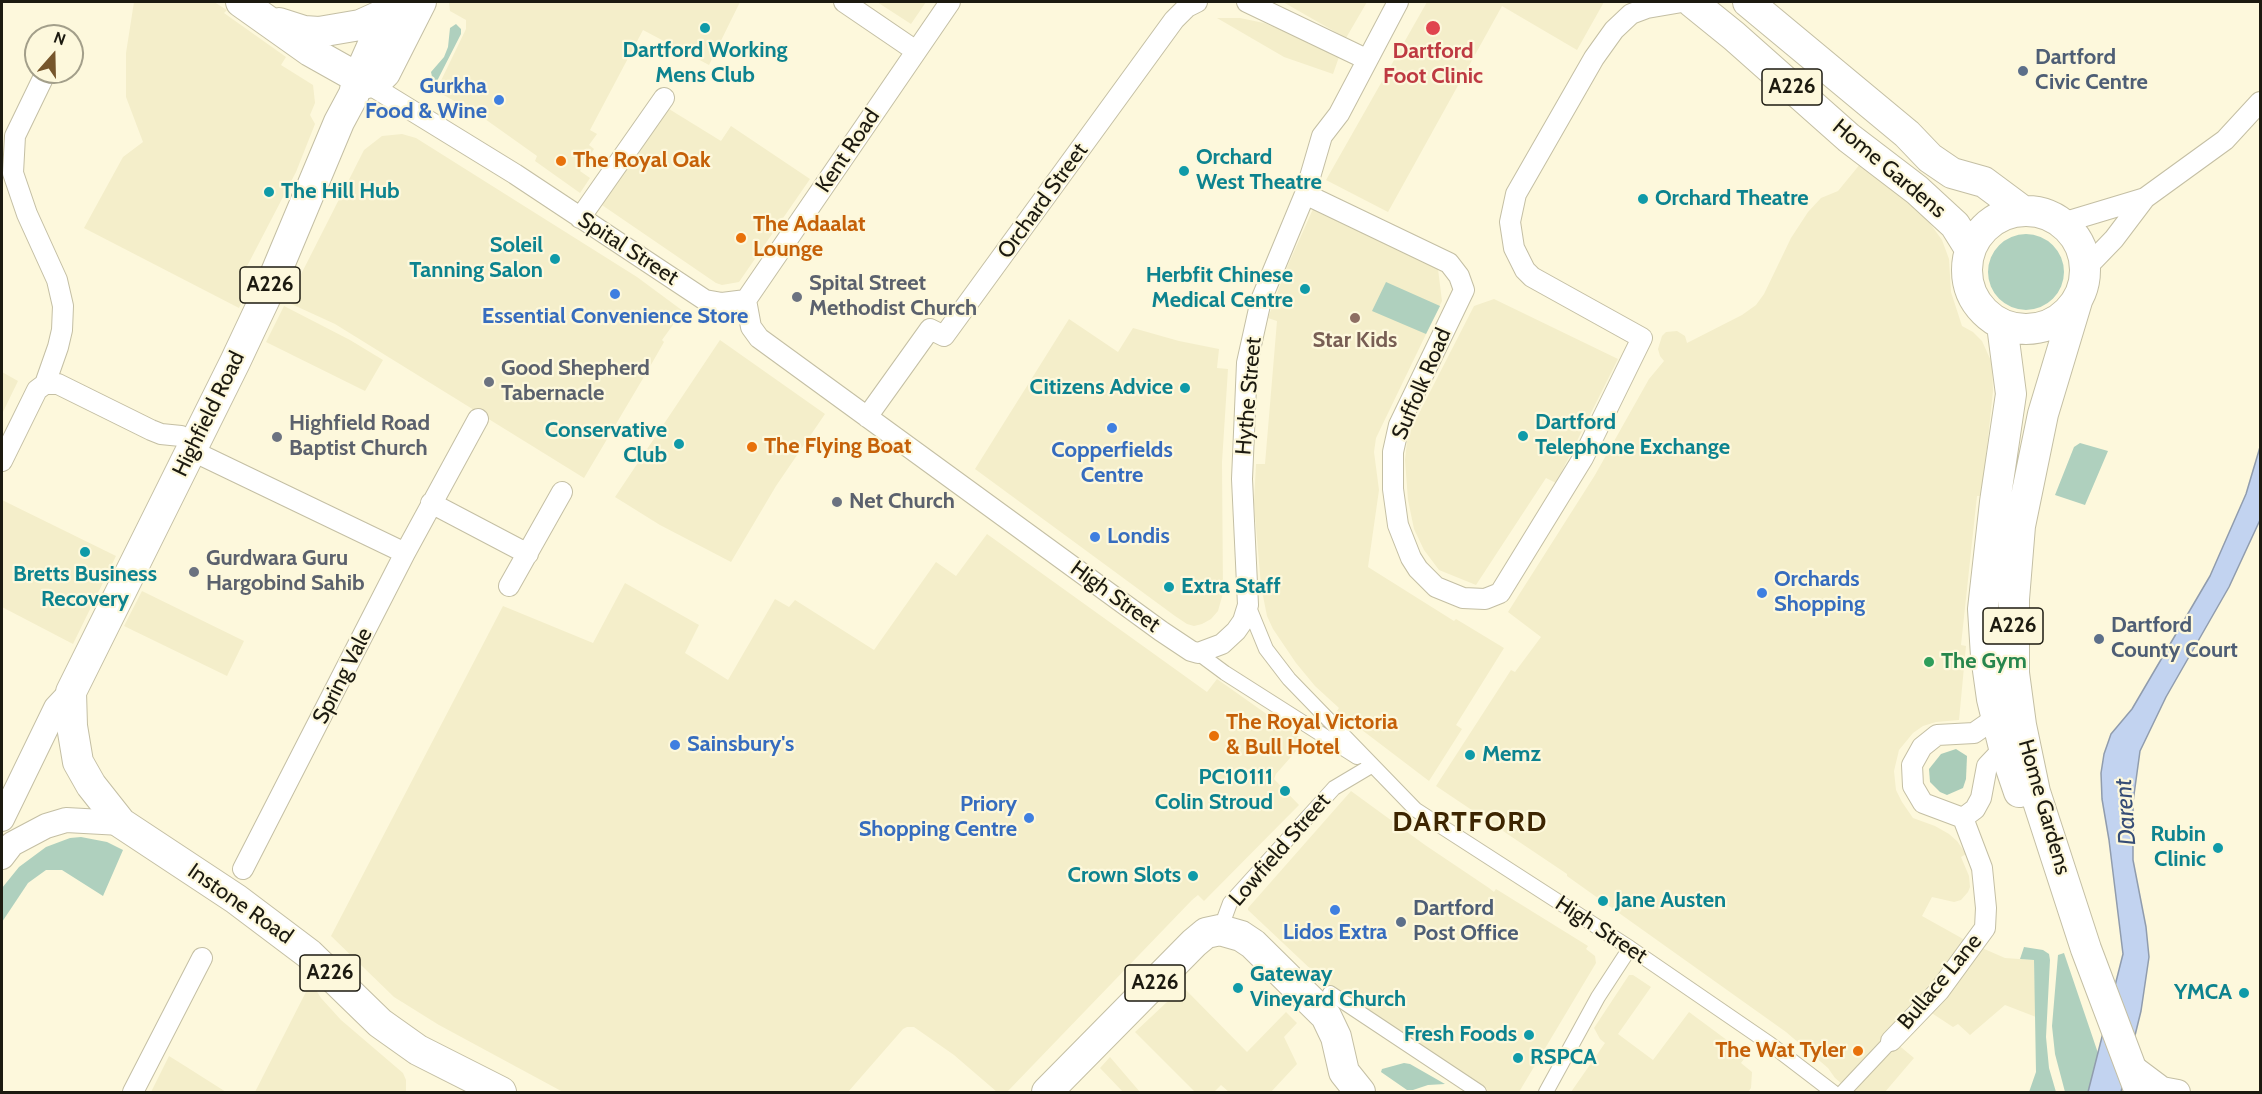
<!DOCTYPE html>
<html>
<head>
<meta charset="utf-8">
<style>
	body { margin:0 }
	#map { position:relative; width:2262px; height:1094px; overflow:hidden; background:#fdf8dc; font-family:Cabin,sans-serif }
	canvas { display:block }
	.frame { position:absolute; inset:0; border:3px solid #1c1a10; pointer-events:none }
	.north { position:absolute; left:24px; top:24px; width:60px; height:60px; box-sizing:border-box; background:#fdf8dc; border:2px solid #a39f8a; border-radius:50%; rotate:20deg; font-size:16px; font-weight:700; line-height:24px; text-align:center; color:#1c1a10 }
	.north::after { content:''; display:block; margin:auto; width:21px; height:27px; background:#76562c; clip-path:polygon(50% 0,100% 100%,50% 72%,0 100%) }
</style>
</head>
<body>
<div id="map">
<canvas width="2262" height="1094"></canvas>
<div class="frame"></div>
<div class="north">N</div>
</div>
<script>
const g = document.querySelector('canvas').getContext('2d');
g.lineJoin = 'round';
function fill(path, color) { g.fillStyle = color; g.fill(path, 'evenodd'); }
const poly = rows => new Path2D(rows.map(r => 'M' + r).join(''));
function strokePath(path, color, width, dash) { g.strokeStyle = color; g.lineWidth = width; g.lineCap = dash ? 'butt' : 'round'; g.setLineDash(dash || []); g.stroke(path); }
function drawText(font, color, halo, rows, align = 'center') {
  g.font = font + ' Cabin,sans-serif'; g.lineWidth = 4.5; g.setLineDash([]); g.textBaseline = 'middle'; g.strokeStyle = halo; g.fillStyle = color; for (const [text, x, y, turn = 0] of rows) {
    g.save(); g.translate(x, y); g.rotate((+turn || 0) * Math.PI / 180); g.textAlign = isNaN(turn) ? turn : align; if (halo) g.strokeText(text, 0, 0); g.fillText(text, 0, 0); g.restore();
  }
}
const built = poly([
	[134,2,214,2,227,10,224,13,286,57,281,65,313,85,315,103,310,115,315,124,296,172,244,272,243,300,239,308,84,228,123,157,143,142,126,97,126,53],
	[449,2,740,2,709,65,643,30,590,130,597,134,589,145,594,149,580,171,590,178,580,193,535,161,537,156,478,114,438,92,437,94,435,93,466,29,466,20,450,11],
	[877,2,926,2,911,24],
	[1283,2,1367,2,1346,38],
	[1427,2,1604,2,1577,50,1502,6,1388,212,1326,180],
	[1217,18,1240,18,1264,23,1337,53,1339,57,1333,74,1284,57],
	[669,109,721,141,731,126,810,179,739,282,722,285,716,283,599,203],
	[402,134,416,138,540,216,637,277,683,311,662,340,664,342,648,370,584,478,335,324,287,302,364,150,382,136],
	[1861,163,1906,199,1929,222,1942,240,1949,259,1951,292,1962,326,1973,332,1982,341,1992,363,1993,391,1982,496,1977,496,1976,505,1961,645,1966,646,1959,720,1936,722,1923,726,1913,733,1899,750,1894,771,1896,790,1902,802,1913,818,1935,826,1949,834,1957,841,1966,854,1961,857,1969,876,1970,887,1968,892,1961,900,1954,902,1932,897,1922,916,1965,940,1947,967,1911,1011,1841,1083,1835,1078,1828,1068,1786,1032,1567,876,1567,874,1436,786,1511,670,1515,672,1541,637,1508,612,1595,475,1649,379,1664,361,1660,356,1658,349,1662,336,1666,332,1677,331,1685,336,1687,343,1742,315,1756,305,1764,294,1791,238,1808,212,1821,198,1838,191],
	[1313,209,1438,269,1442,301,1376,438,1374,452,1379,490,1368,567,1454,621,1456,619,1504,648,1456,725,1462,729,1429,781,1337,711,1339,708,1315,686,1296,663,1273,629,1267,616,1261,586,1254,503,1256,464,1265,464,1277,321,1268,318,1284,274],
	[1494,299,1618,359,1556,483,1546,478,1476,585,1439,570,1424,550,1414,529,1408,500,1405,460,1407,441,1412,427,1474,306],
	[284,306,350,340,383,360,365,391,266,342],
	[1069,319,1118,352,1133,328,1179,341,1219,349,1217,368,1228,369,1222,462,1223,593,1218,611,1211,619,1202,624,1194,626,1187,624,1175,616,975,469],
	[720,340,825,414,776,486,731,562,660,525,615,497],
	[2,372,18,381,2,414],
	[2,500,116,556,73,644,2,607],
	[987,534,1207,692,1217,679,1302,739,1304,742,1276,774,1274,779,1299,805,1204,901,1198,895,1192,900,1007,1092,997,1092,954,1055,914,1027,907,1027,903,1029,848,1092,563,1092,439,1025,394,997,331,936,503,606,593,643,625,583,699,625,685,653,728,680,775,599,789,607,795,600,874,650,936,562,956,576],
	[142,591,244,641,227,676,124,626],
	[1351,791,1425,845,1489,888,1494,892,1496,889,1588,946,1586,949,1595,956,1596,963,1519,1092,1483,1092,1336,993,1248,910,1248,908],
	[1982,948,2005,958,2034,960,2036,1017,2005,1005,1970,1035,1958,1024,1953,1027,1930,1012,1953,989],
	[1629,975,1633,975,1651,987,1618,1034,1653,1060,1689,1012,1747,1055,1741,1063,1752,1072,1751,1088,1748,1092,1571,1092,1605,1043,1600,1039,1594,1028],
	[311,982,321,998,341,1020,403,1073,406,1080,406,1092,255,1092],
	[1183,987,1247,1052,1286,1012,1297,1023,1284,1037,1297,1064,1271,1092,1229,1092,1221,1085,1214,1092,1195,1092,1135,1032],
	[1896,1043,1914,1058,1885,1092,1850,1092],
	[169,1056,185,1066,226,1092,151,1092],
	[1110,1057,1140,1092,1123,1092,1100,1068]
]);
const green = poly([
	[456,24,461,29,461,34,437,81,433,81,431,72,444,57,448,47,450,28],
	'1988 272a38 38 0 1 1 76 0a38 38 0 1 1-76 0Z',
	[1386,282,1440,306,1426,334,1372,311],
	[2080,443,2108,451,2085,505,2055,495,2074,447],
	[81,837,107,842,123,850,103,896,62,870,46,870,28,883,2,922,2,888,19,867,46,847,70,838],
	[2024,947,2043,950,2049,954,2050,960,2046,1037,2049,1068,2056,1092,2029,1092,2036,1072,2034,960,2020,959],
	[2064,953,2099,1056,2088,1092,2065,1092,2055,1054,2052,1026,2058,955],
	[1404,1063,1410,1064,1445,1084,1428,1085,1413,1090,1407,1090,1381,1072,1382,1069]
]);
const forest = poly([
	[1956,749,1967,756,1966,779,1963,788,1947,795,1940,792,1930,782,1929,769,1941,754]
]);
const water = poly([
	[2260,447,2260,520,2229,587,2166,697,2140,751,2133,802,2133,860,2146,927,2149,957,2141,1011,2121,1092,2088,1092,2123,954,2109,840,2102,799,2101,773,2104,754,2111,734,2132,709,2210,576,2246,494,2260,447]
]);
const pedestrian = poly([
	[1248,605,1266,649,1289,679,1416,810,1630,948,1770,1044,1833,1092],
	[1198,653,1225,673,1357,757],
	[1220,930,1230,903,1334,788,1371,766],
	[1330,993,1479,1092],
	[1546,1092,1598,997,1630,948],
	[1843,1092,1891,1041]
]);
const minor = poly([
	[844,2,916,51],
	[1247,2,1366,59],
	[367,83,515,174,705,300,722,303,746,300],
	[1305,194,1449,263,1459,276,1464,290,1399,425,1393,452,1393,489,1398,525,1411,558,1418,569,1436,587,1463,598,1485,599,1500,593,1583,458,1642,338,1532,277,1525,270,1514,248,1510,222,1516,194,1594,58,1614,30,1631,14,1647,8,1682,2],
	[580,218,664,98],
	[2062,223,2145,198],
	[2085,269,2114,239,2145,198,2225,140,2260,102],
	[746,300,751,327,759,338,1161,631,1191,651,1198,653,1222,644,1236,631,1243,621,1248,605,1242,479,1247,363,1261,300,1305,194,1322,136,1339,114,1398,2],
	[746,300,950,2],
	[45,384,58,347,62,330,63,306,57,280,27,214,13,173,15,136,46,72],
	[867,417,930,329,944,336,1174,20,1187,7,1197,2],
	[2,461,37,390,45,384,58,384,151,430,161,434,181,436,194,444,203,456,405,553],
	[431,503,528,554],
	[509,586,562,492],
	[1997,717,1974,733,1937,735,1922,747,1912,765,1913,786,1923,803,1963,818,1975,809,1981,798,1987,766,2004,748],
	[243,869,405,553,478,419],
	[1891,1041,1939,991,1985,928,1986,908,1982,868,1963,818],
	[133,1092,202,958]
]);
const tertiary = poly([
	[2,819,56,708,71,692],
	[2,857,12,844,46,826,66,820,121,823],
	[2130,1065,2162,1089,2178,1092]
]);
const primary = poly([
	[241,2,310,51,367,83,378,80,385,73,421,2],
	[400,2,374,42,358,78,354,94,339,122,267,294,235,362,71,692,72,726,78,762,91,785,121,823,236,899,309,954,380,1023,418,1050,501,1092],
	[1692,2,1734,36,1849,138,1917,190,1955,225,1970,249],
	[1748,2,1907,134,1930,158,1952,173,1984,182,2023,211],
	[279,23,304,31,319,32,360,25,380,16,394,5],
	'1967 270a59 59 0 1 1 118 0a59 59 0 1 1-118 0Z',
	[2077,301,2043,414,2020,526,2014,599,2014,673,2021,725,2035,792,2086,949,2140,1092],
	[2002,325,2011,394,1995,502,1983,609,1986,656,1992,699,2004,748,2019,792],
	[1047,1092,1194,943,1206,933,1220,930,1241,936,1253,944,1326,1016,1336,1037,1344,1072,1360,1092]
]);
const markers = [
	[705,28,6,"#0f9aa8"],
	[1433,28,8,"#e0444e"],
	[2023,71,6,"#5c6f8a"],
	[499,100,6,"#3f7fe0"],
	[561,161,6,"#e8710a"],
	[1184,171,6,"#0f9aa8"],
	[269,192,6,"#0f9aa8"],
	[1643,199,6,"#0f9aa8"],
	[741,238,6,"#e8710a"],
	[555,259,6,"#0f9aa8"],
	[1305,289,6,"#0f9aa8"],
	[615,294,6,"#3f7fe0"],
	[797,297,6,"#6b7280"],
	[1355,318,6,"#8d6e63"],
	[489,382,6,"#6b7280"],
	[1185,388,6,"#0f9aa8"],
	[1112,428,6,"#3f7fe0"],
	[1523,436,6,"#0f9aa8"],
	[277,437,6,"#6b7280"],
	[679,444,6,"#0f9aa8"],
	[752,447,6,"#e8710a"],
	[837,502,6,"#6b7280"],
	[1095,537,6,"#3f7fe0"],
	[85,552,6,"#0f9aa8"],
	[194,572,6,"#6b7280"],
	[1169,587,6,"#0f9aa8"],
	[1762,593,6,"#3f7fe0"],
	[2099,639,6,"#5c6f8a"],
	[1929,662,6,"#2e9e5b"],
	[1214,736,6,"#e8710a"],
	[675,745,6,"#3f7fe0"],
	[1470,755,6,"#0f9aa8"],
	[1285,791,6,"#0f9aa8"],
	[1029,818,6,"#3f7fe0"],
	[2218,848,6,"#0f9aa8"],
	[1193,876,6,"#0f9aa8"],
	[1603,901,6,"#0f9aa8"],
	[1335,910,6,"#3f7fe0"],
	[1401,922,6,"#5c6f8a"],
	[1238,988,6,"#0f9aa8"],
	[2244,993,6,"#0f9aa8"],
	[1529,1035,6,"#0f9aa8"],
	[1858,1051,6,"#e8710a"],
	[1518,1058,6,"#0f9aa8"]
];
const shields = [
	[1792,87,60],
	[270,285,60],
	[2013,626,60],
	[330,973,60],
	[1155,983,60]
];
const shieldNames = [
	["A226",1792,87],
	["A226",270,285],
	["A226",2013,626],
	["A226",330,973],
	["A226",1155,983]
];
const cultureNames = [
	["Dartford Working",705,51,"center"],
	["Mens Club",705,76,"center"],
	["Orchard",1196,158],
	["West Theatre",1196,183],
	["The Hill Hub",281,192],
	["Orchard Theatre",1655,199],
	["Soleil",543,246,"right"],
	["Tanning Salon",543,271,"right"],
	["Herbfit Chinese",1293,276,"right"],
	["Medical Centre",1293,301,"right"],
	["Citizens Advice",1173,388,"right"],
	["Dartford",1535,423],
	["Telephone Exchange",1535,448],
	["Conservative",667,431,"right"],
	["Club",667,456,"right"],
	["Bretts Business",85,575,"center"],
	["Recovery",85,600,"center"],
	["Extra Staff",1181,587],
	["Memz",1482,755],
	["PC10111",1273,778,"right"],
	["Colin Stroud",1273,803,"right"],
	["Rubin",2206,835,"right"],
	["Clinic",2206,860,"right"],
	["Crown Slots",1181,876,"right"],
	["Jane Austen",1615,901],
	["Gateway",1250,975],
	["Vineyard Church",1250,1000],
	["YMCA",2232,993,"right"],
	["Fresh Foods",1517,1035,"right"],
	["RSPCA",1530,1058]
];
const healthNames = [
	["Dartford",1433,52],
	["Foot Clinic",1433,77]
];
const serviceNames = [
	["Dartford",2035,58],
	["Civic Centre",2035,83],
	["Dartford",2111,626],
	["County Court",2111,651],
	["Dartford",1413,909],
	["Post Office",1413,934]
];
const shopNames = [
	["Gurkha",487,87,"right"],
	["Food & Wine",487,112,"right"],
	["Essential Convenience Store",615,317],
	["Copperfields",1112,451],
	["Centre",1112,476],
	["Londis",1107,537,"left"],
	["Orchards",1774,580,"left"],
	["Shopping",1774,605,"left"],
	["Sainsbury's",687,745,"left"],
	["Priory",1017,805,"right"],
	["Shopping Centre",1017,830,"right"],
	["Lidos Extra",1335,933]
];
const streetNames = [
	["Kent Road",848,151,-56],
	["Home Gardens",1889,169,40],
	["Orchard Street",1043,201,-54],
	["Spital Street",628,249,33],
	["Suffolk Road",1422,384,-67],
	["Hythe Street",1249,396,-85],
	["Highfield Road",209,414,-64],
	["High Street",1115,597,36],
	["Spring Vale",343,676,-63],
	["Home Gardens",2044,807,74],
	["Lowfield Street",1280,850,-49],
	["Instone Road",240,904,35],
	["High Street",1601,930,33],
	["Bullace Lane",1940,982,-50]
];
const foodNames = [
	["The Royal Oak",573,161],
	["The Adaalat",753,225],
	["Lounge",753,250],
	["The Flying Boat",764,447],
	["The Royal Victoria",1226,723],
	["& Bull Hotel",1226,748],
	["The Wat Tyler",1846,1051,"right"]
];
const worshipNames = [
	["Spital Street",809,284],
	["Methodist Church",809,309],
	["Good Shepherd",501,369],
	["Tabernacle",501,394],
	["Highfield Road",289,424],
	["Baptist Church",289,449],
	["Net Church",849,502],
	["Gurdwara Guru",206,559],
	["Hargobind Sahib",206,584]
];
const educationNames = [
	["Star Kids",1355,341]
];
const leisureNames = [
	["The Gym",1941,662]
];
const waterNames = [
	["Darent",2126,812,-94]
];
const districtNames = [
	["DARTFORD",1470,823]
];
fill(built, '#f4eeca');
fill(green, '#afd0be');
fill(forest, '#aaccb9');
fill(water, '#c2d3f0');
strokePath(water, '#909cad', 1.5);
strokePath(pedestrian, '#c4bfa4', 16);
strokePath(minor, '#c4bfa4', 22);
strokePath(tertiary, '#c4bfa4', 26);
strokePath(primary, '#c4bfa4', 32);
strokePath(pedestrian, '#fff', 14);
strokePath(minor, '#fff', 20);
strokePath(tertiary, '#fff', 24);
strokePath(primary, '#fff', 30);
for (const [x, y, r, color] of markers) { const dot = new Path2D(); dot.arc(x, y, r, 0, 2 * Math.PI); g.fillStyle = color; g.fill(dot); strokePath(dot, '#fdf8dc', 2); }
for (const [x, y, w] of shields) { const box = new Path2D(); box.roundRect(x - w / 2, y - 18, w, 36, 4.5); g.fillStyle = '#fdf8dc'; g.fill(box); strokePath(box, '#1c1a10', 1.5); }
drawText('bold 21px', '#1c1a10', null, shieldNames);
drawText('bold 22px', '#0d838f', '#fdf8dc', cultureNames, 'left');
drawText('bold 22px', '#be3a42', '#fdf8dc', healthNames);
drawText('bold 22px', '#4e5e75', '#fdf8dc', serviceNames, 'left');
drawText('bold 22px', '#366cbe', '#fdf8dc', shopNames);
drawText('22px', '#1c1a10', '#fdf8dc', streetNames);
drawText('bold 22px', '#c56008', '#fdf8dc', foodNames, 'left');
drawText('bold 22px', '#5b616d', '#fdf8dc', worshipNames, 'left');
drawText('bold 22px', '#785e54', '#fdf8dc', educationNames);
drawText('bold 22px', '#27864d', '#fdf8dc', leisureNames, 'left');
drawText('italic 24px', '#364d76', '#fdf8dc', waterNames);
g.letterSpacing = '1.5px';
drawText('bold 28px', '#3d2501', '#fdf8dc', districtNames);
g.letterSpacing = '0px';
</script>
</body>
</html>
